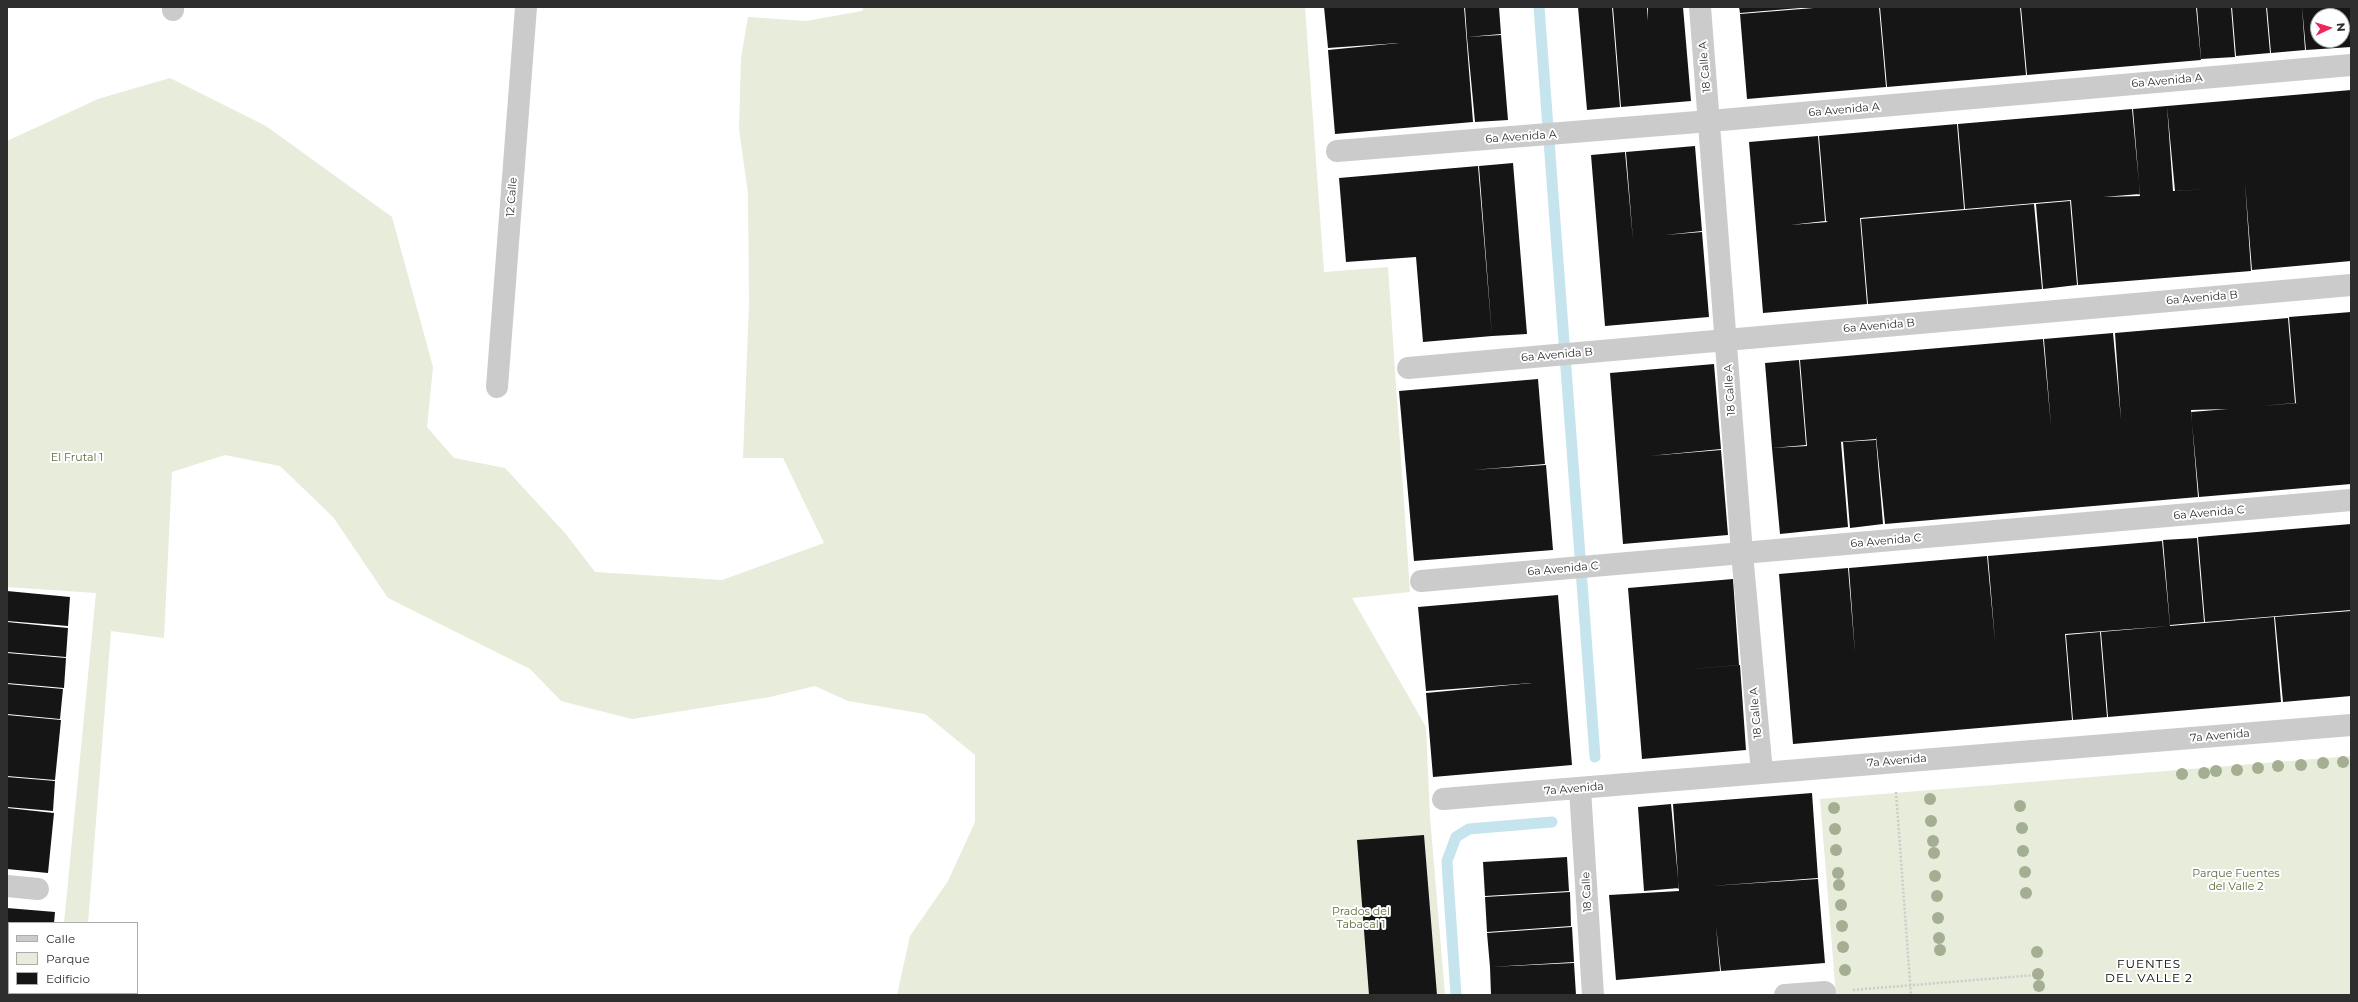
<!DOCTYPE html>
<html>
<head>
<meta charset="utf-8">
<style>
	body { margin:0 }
	#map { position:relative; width:2358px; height:1002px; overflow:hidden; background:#fff; font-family:Montserrat,sans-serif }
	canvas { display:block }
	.frame { position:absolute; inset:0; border:8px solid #2e2e2e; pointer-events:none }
	.legend { position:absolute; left:8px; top:922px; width:130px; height:72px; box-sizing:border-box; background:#fff; border:1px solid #ababab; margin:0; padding:5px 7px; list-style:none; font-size:12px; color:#2e2e2e }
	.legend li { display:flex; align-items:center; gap:8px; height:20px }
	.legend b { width:20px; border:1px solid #ababab }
	.north { position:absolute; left:2310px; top:8px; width:40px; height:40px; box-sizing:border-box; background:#fff; border:1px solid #ababab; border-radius:50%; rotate:86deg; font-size:11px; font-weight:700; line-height:16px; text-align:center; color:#2e2e2e }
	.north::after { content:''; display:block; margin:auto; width:14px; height:18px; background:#ed2857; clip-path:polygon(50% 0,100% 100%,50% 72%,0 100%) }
</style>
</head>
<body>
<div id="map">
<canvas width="2358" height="1002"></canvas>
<div class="frame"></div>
<ul class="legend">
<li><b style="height:5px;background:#cbcbcb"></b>Calle</li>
<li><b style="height:11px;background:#e7ecdb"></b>Parque</li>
<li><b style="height:11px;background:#151515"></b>Edificio</li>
</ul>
<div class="north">N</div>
</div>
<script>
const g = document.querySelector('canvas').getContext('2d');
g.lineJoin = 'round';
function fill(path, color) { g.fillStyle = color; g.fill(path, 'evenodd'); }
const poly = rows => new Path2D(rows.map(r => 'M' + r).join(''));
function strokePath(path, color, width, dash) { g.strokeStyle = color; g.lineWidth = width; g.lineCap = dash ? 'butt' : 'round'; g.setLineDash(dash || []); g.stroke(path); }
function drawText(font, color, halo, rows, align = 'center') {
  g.font = font + ' Montserrat,sans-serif'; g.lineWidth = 4; g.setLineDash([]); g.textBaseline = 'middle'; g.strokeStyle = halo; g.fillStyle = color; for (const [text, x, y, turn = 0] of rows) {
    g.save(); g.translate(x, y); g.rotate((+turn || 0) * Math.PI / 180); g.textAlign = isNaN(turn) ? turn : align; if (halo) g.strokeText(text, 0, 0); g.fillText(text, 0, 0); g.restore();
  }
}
const green = poly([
	[864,7,1305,7,1324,272,1388,267,1410,592,1352,598,1426,727,1430,817,1445,995,897,995,910,936,948,881,975,822,975,755,925,714,848,701,815,686,770,697,632,719,561,701,530,669,388,598,333,517,280,466,225,455,172,472,164,638,111,631,88,923,64,923,96,593,7,587,7,141,98,99,170,78,266,126,392,217,433,367,427,427,454,458,505,468,565,533,595,572,722,580,824,543,783,458,743,458,749,304,748,193,739,129,741,58,748,17,806,21,862,11],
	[2351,756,2351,995,1836,995,1820,799]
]);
const stream = poly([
	[1539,7,1595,757],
	[1456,995,1448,879,1447,861,1456,837,1469,829,1552,822]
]);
const building = poly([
	[1324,7,1464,7,1473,122,1335,134,1328,50,1399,43,1328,48],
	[1465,7,1499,7,1501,34,1467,37],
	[1578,7,1612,7,1620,107,1587,110],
	[1613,7,1647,7,1648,21,1648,7,1683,7,1691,101,1621,107],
	[1739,7,1800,7,1800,8,1740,13],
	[1826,7,1879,7,1886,87,1747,99,1740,14],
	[1880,7,2020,7,2026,75,1887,87],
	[2021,7,2196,7,2201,60,2027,75],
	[2197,7,2231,7,2235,57,2201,59],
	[2232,7,2266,7,2270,53,2236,56],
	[2267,7,2302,7,2305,50,2271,53],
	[2302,7,2351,7,2351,47,2306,50],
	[2318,16,2342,16,2342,40,2318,40],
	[1501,35,1508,120,1475,122,1467,37],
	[2351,90,2351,261,2252,270,2245,183,2251,271,2078,285,2071,200,1965,209,1958,124,2132,109,2140,194,2103,197,2140,196,2133,109,2167,106,2173,191,2210,189,2175,191,2167,106],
	[1957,124,1964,209,1860,218,1867,304,1763,313,1749,142,1818,136,1825,221,1790,225,1828,222,1826,221,1819,136],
	[1695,146,1702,231,1665,235,1702,232,1709,317,1605,326,1591,155,1625,152,1633,240,1626,152],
	[1513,163,1527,334,1492,336,1479,166],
	[1478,166,1492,336,1423,342,1416,257,1346,262,1339,178],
	[2070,201,2077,285,2043,289,2036,204],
	[2034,204,2042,289,1868,304,1861,219],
	[2351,312,2351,398,2330,399,2351,398,2351,484,2199,497,2191,412,2228,409,2191,410,2198,497,1989,515,1982,430,1989,515,1885,524,1876,436,1876,439,1839,442,1841,442,1848,527,1780,534,1772,448,1807,446,1800,360,2043,339,2051,426,2044,339,2113,333,2121,420,2115,333,2288,318,2295,403,2261,406,2298,403,2296,403,2289,317],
	[1799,360,1806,445,1772,448,1765,363],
	[1714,364,1721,449,1649,456,1721,450,1728,535,1623,544,1610,373],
	[1538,379,1545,464,1473,470,1546,465,1553,550,1414,561,1399,391,1434,388,1440,473,1434,388],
	[1876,440,1883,524,1850,528,1843,442],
	[2351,524,2351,610,2205,622,2198,537],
	[2197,538,2204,622,2170,625,2163,540],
	[2162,541,2170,626,2065,634,2072,720,1898,735,1891,650,1898,735,1793,744,1779,574,1848,568,1855,653,1849,568,1987,556,1995,641,1988,556],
	[1733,579,1739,665,1668,671,1740,665,1746,750,1642,759,1628,588],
	[7,591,70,597,68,626,7,621],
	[1558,595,1572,765,1433,777,1426,693,1532,683,1426,691,1418,607],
	[2351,611,2351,696,2283,702,2275,617],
	[2274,617,2281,702,2108,717,2101,632,2170,626,2170,629,2170,626],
	[7,622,68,628,66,657,7,652],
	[2100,632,2107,717,2073,720,2066,635],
	[7,653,66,658,64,688,7,683],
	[7,684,63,689,60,719,7,714],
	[7,715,61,720,55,780,7,776],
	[7,777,55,781,53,811,7,807],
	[1812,793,1818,878,1711,886,1818,879,1825,963,1721,971,1716,926,1720,971,1616,980,1609,895,1679,891,1673,804],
	[1671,804,1679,888,1644,891,1638,807],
	[7,808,54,813,48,873,7,869],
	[1424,835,1437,995,1369,995,1357,840],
	[1567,857,1569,891,1485,896,1483,862],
	[1570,892,1571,926,1487,932,1485,897],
	[7,908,55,912,54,923,9,923,9,993,48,993,47,995,7,995],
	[1572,927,1574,962,1490,967,1487,933],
	[1574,963,1576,995,1491,995,1490,967]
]);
const path = poly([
	[1896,792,1911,995],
	[1853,990,2035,975]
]);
const minor = poly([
	[1700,7,1742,553,1762,772],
	[173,10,173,7],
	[1337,151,1710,121,2351,65],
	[1408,368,2351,285],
	[497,387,526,7],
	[1421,581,2351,500],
	[1580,789,1593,995],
	[1443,799,2351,725],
	[7,886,38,889],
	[1785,995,1825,992]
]);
const trees = [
	[2343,762],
	[2323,763],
	[2301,765],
	[2278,766],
	[2258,768],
	[2237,770],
	[2216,771],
	[2204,773],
	[2182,774],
	[1930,799],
	[2020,806],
	[1834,808],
	[1931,821],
	[2022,828],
	[1835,829],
	[1933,841],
	[1836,850],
	[2023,851],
	[1934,853],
	[2025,872],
	[1838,873],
	[1935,876],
	[1839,885],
	[2026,893],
	[1937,896],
	[1841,905],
	[1938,918],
	[1842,926],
	[1939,938],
	[1843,947],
	[1940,950],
	[2037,952],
	[1845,970],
	[2038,974],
	[2039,986]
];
const streetNames = [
	["18 Calle A",1705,67,-95],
	["6a Avenida A",2167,81,-5],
	["6a Avenida A",1844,110,-5],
	["6a Avenida A",1521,137,-4],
	["12 Calle",512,197,-86],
	["6a Avenida B",2202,298,-5],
	["6a Avenida B",1879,326,-5],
	["6a Avenida B",1557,355,-5],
	["18 Calle A",1730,390,-94],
	["6a Avenida C",2209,513,-5],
	["6a Avenida C",1886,541,-5],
	["6a Avenida C",1563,569,-5],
	["18 Calle A",1756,713,-95],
	["7a Avenida",2220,736,-5],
	["7a Avenida",1897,761,-5],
	["7a Avenida",1574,789,-5],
	["18 Calle",1587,892,-93]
];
const parkNames = [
	["El Frutal 1",77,458],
	["Parque Fuentes",2236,874],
	["del Valle 2",2236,887],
	["Prados del",1361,912],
	["Tabacal 1",1361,925]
];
const neighbourhoodNames = [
	["FUENTES",2149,964],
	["DEL VALLE 2",2149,978]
];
fill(green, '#e7ecdb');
strokePath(stream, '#c6e4ed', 11);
fill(building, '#151515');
strokePath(path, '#cbcbcb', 2.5, [2, 2]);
strokePath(minor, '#cbcbcb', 22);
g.fillStyle = '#a4ae92';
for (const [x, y] of trees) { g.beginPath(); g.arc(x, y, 6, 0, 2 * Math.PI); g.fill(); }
drawText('11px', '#2e2e2e', '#fff', streetNames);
drawText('11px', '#596c39', '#fff', parkNames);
g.letterSpacing = '1px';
drawText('12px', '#000', '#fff', neighbourhoodNames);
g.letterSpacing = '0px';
</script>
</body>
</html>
